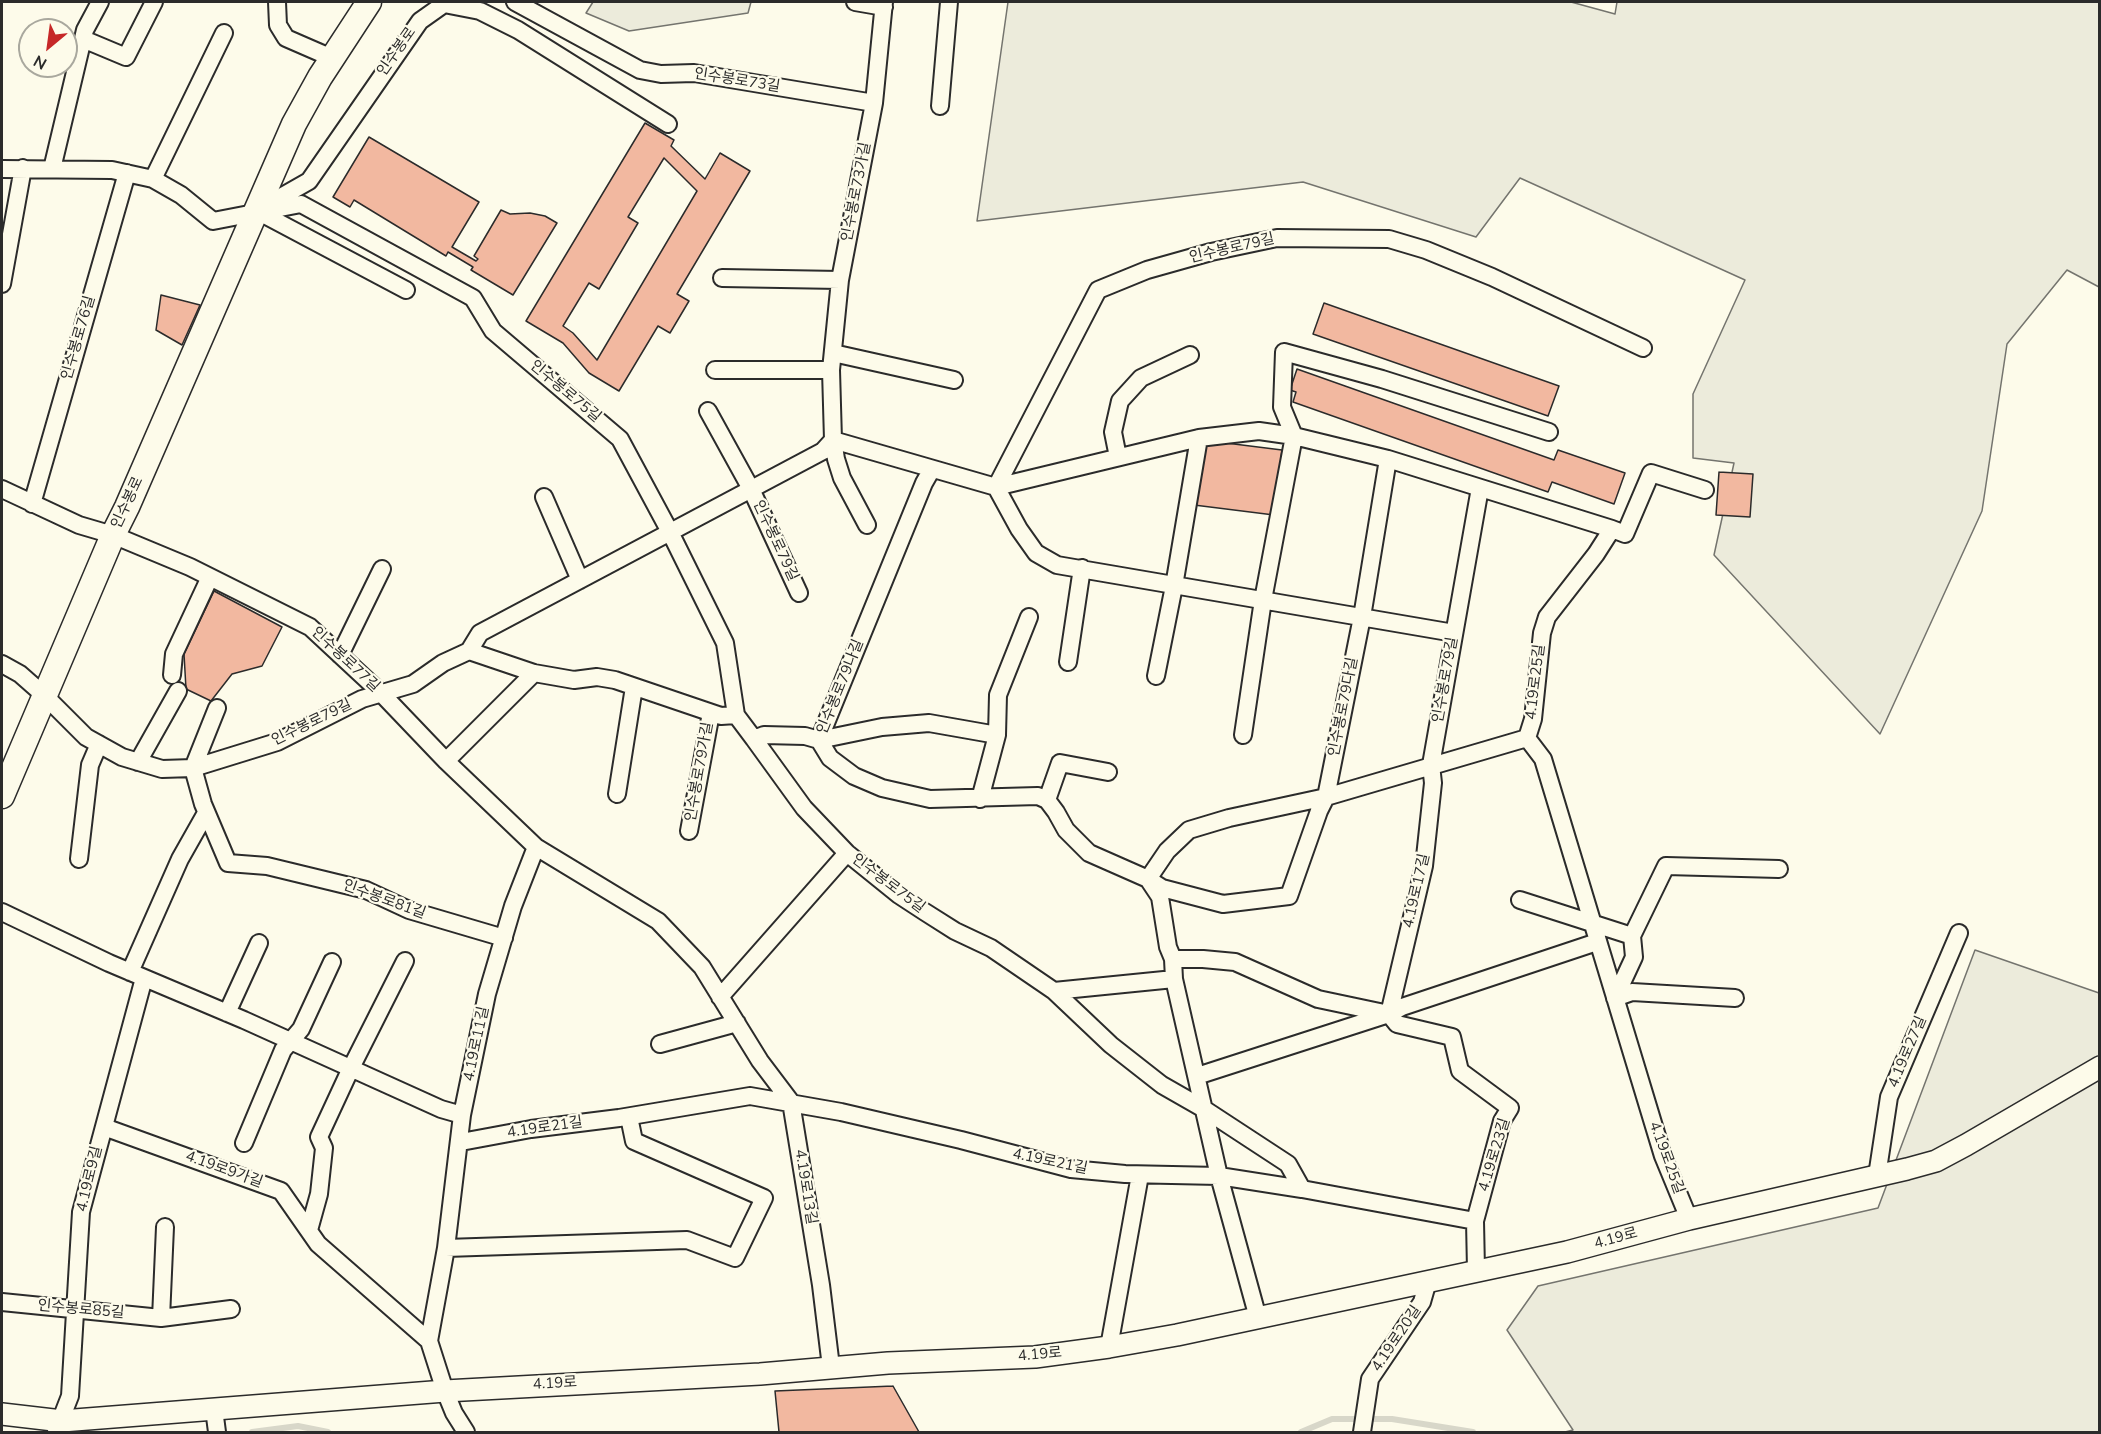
<!DOCTYPE html>
<html>
<head>
<meta charset="utf-8">
<style>
	body { margin:0 }
	#map { position:relative; width:2101px; height:1434px; overflow:hidden; background:#fdfbea; font-family:"Nunito Sans",sans-serif }
	canvas { display:block }
	.frame { position:absolute; inset:0; border:3px solid #2b2b2b; pointer-events:none }
	.north { position:absolute; left:18px; top:18px; width:60px; height:60px; box-sizing:border-box; background:#fdfbea; border:2px solid #a9a89e; border-radius:50%; rotate:209deg; font-size:16px; font-weight:700; line-height:24px; text-align:center; color:#2b2b2b }
	.north::after { content:''; display:block; margin:auto; width:21px; height:27px; background:#c62828; clip-path:polygon(50% 0,100% 100%,50% 72%,0 100%) }
</style>
</head>
<body>
<div id="map">
<canvas width="2101" height="1434"></canvas>
<div class="frame"></div>
<div class="north">N</div>
</div>
<script>
const g = document.querySelector('canvas').getContext('2d');
g.lineJoin = 'round';
function fill(path, color) { g.fillStyle = color; g.fill(path, 'evenodd'); }
const poly = rows => new Path2D(rows.map(r => 'M' + r).join(''));
function strokePath(path, color, width, dash) { g.strokeStyle = color; g.lineWidth = width; g.lineCap = dash ? 'butt' : 'round'; g.setLineDash(dash || []); g.stroke(path); }
function drawText(font, color, halo, rows, align = 'center') {
  g.font = font + ' "Nunito Sans","Noto Sans KR",sans-serif'; g.lineWidth = 4.5; g.setLineDash([]); g.textBaseline = 'middle'; g.strokeStyle = halo; g.fillStyle = color; for (const [text, x, y, turn = 0] of rows) {
    g.save(); g.translate(x, y); g.rotate((+turn || 0) * Math.PI / 180); g.textAlign = isNaN(turn) ? turn : align; if (halo) g.strokeText(text, 0, 0); g.fillText(text, 0, 0); g.restore();
  }
}
const green = poly([
	[593,2,751,2,748,13,629,31,586,13,593,2],
	[1008,2,1571,2,1615,14,1617,2,2099,2,2099,287,2067,270,2007,344,1982,511,1880,734,1714,555,1734,463,1693,458,1693,394,1745,280,1520,178,1476,237,1303,182,977,221,1008,2],
	[1975,950,2099,993,2099,1432,1565,1432,1573,1430,1507,1330,1538,1286,1878,1208,1975,950]
]);
const stream = poly([
	[252,1432,298,1426,328,1432],
	[1301,1432,1332,1419,1392,1419,1473,1432]
]);
const building = poly([
	[645,123,674,140,671,146,705,179,720,153,750,171,677,294,689,301,670,333,658,326,619,391,589,373,563,343,526,321,645,123],
	[664,158,697,191,597,360,573,333,563,326,589,283,599,289,638,223,628,217,664,158],
	[369,137,479,202,452,247,476,261,478,259,474,256,501,210,510,214,530,213,545,216,557,223,513,295,471,270,473,267,448,252,446,256,354,200,350,207,333,197,369,137],
	[161,295,200,305,182,345,156,330,161,295],
	[1324,303,1559,386,1548,416,1313,334,1324,303],
	[1297,369,1554,460,1558,450,1625,473,1614,504,1552,482,1548,492,1293,402,1296,392,1290,390,1297,369],
	[1202,440,1282,450,1274,515,1194,505,1202,440],
	[1719,472,1753,474,1750,517,1716,515,1719,472],
	[214,591,282,627,262,666,232,674,211,701,186,689,184,654,214,591],
	[893,1386,919,1432,779,1432,775,1391,893,1386]
]);
const minor = poly([
	[277,2,278,25,286,38,332,58],
	[515,2,640,70,661,74,694,73,874,103],
	[855,2,884,7],
	[83,39,126,57,154,2],
	[940,106,949,2],
	[2,169,112,170,153,179,181,195,213,221,301,204,473,298,493,331,620,439,670,532,725,643,736,715],
	[52,169,85,30,100,2],
	[153,179,224,33],
	[265,206,309,181,420,21,444,4,480,11,518,30,668,124],
	[257,211,406,290],
	[722,278,840,280],
	[2,284,23,168],
	[833,353,954,380],
	[715,370,831,370],
	[708,411,751,489,799,593],
	[833,440,996,487,1199,438,1259,431,1294,436,1388,459,1612,529],
	[1118,457,1113,432,1120,401,1141,378,1190,355],
	[2,489,79,525,113,535,190,567,310,627,381,693,446,761,536,847,658,921,702,967,760,1061,791,1102,821,1285,831,1367],
	[544,497,580,580],
	[32,504,127,173],
	[867,525,842,478,836,459,833,440,831,370,840,280,874,103,884,2],
	[1454,633,1057,565,1036,553,1019,529,996,487,1098,290,1147,270,1211,252,1277,238,1389,239,1426,250,1492,277,1643,348],
	[469,651,534,673,574,680,597,677,615,680,721,716,736,715,754,739,764,735,805,736,819,740,830,758,854,776,882,788,930,799,1038,796,1047,800,1056,812,1066,830,1089,853,1148,879,1162,888,1223,904,1289,896,1319,811,1326,797,1362,617,1388,459],
	[340,655,382,569],
	[1068,662,1082,568],
	[2,664,20,674,45,696,86,737,122,757,162,769,193,768,277,742,362,699,413,684,443,663,469,651,480,633,823,451,833,440],
	[172,675,174,654,210,577],
	[1156,676,1174,586,1199,438],
	[217,708,193,768,203,804,228,863,267,866,366,890,409,910,504,938],
	[1243,735,1263,600,1294,436,1282,407,1284,352,1382,379,1549,432],
	[754,739,804,808,847,853,899,895,925,912,955,931,991,948,1054,991,1111,1045,1162,1085,1204,1109,1288,1164,1302,1189],
	[819,740,924,483,932,469],
	[819,740,882,727,929,723,997,735],
	[446,761,534,673],
	[138,762,178,691],
	[617,794,634,687],
	[980,799,997,735,998,695,1029,617],
	[1047,800,1060,763,1108,772],
	[689,831,711,713],
	[79,859,90,765,99,744],
	[1520,900,1632,936],
	[2,912,109,963,244,1020,441,1109,462,1115],
	[1173,959,1203,959,1235,962,1318,999,1389,1014,1397,1024,1452,1037,1460,1071,1510,1108,1502,1121,1475,1221,1476,1270],
	[130,972,180,859,206,813],
	[1054,991,1174,979],
	[720,997,847,853],
	[1615,998,1634,957,1632,936,1666,866,1779,869],
	[1615,998,1632,992,1735,998],
	[227,1013,259,943],
	[1389,1014,1424,866,1433,783,1431,765,1480,488],
	[660,1044,737,1023],
	[1197,1076,1389,1014,1402,1007,1597,942],
	[104,1127,281,1191,318,1244,429,1341],
	[461,1142,531,1129,619,1118,750,1096,841,1112,961,1140,1071,1169,1125,1174,1219,1176,1302,1189,1475,1221],
	[244,1143,283,1050,301,1029,332,962],
	[1877,1176,1889,1097,1959,933],
	[1689,1219,1663,1156,1543,759,1527,738,1533,719,1542,633,1547,617,1596,554,1612,529,1625,534,1651,473,1705,490],
	[309,1230,319,1194,324,1148,319,1137,351,1068,405,961],
	[446,1248,687,1240,735,1258,764,1198,634,1141,629,1117],
	[2,1302,161,1318,231,1309],
	[161,1318,165,1227],
	[1258,1318,1219,1176,1174,979,1173,959,1168,947,1160,897,1148,879,1167,851,1189,830,1229,818,1326,797,1527,738],
	[1109,1347,1140,1175],
	[214,1409,217,1432],
	[56,1432,70,1396,81,1212,144,978],
	[466,1432,454,1413,445,1391,429,1341,446,1248,462,1115,487,994,513,906,536,847],
	[1362,1432,1370,1379,1422,1302,1428,1281]
]);
const tertiary = poly([
	[2,1414,62,1421,445,1391,760,1374,888,1363,1035,1357,1109,1347,1177,1335,1567,1252,1689,1219,1907,1169,1936,1161,1966,1145,2100,1067]
]);
const secondary = poly([
	[2,796,113,535,127,507,294,124,320,77,369,2]
]);
const streetNames = [
	["인수봉로",397,52,-55],
	["인수봉로73길",737,81,9],
	["인수봉로73가길",857,192,-79],
	["인수봉로79길",1232,249,-13],
	["인수봉로76길",79,338,-74],
	["인수봉로75길",565,392,40],
	["인수봉로",128,503,-65],
	["인수봉로79길",775,541,65],
	["인수봉로77길",345,660,43],
	["인수봉로79길",1446,680,-80],
	["4.19로25길",1536,682,-83],
	["인수봉로79나길",841,687,-68],
	["인수봉로79다길",1344,707,-79],
	["인수봉로79길",312,723,-26],
	["인수봉로79가길",700,772,-80],
	["인수봉로75길",888,884,37],
	["4.19로17길",1417,891,-77],
	["인수봉로81길",384,900,20],
	["4.19로11길",477,1044,-78],
	["4.19로27길",1908,1052,-67],
	["4.19로21길",545,1128,-8],
	["4.19로23길",1495,1155,-73],
	["4.19로25길",1666,1158,70],
	["4.19로21길",1050,1162,12],
	["4.19로9가길",224,1170,20],
	["4.19로9길",90,1179,-76],
	["4.19로13길",805,1187,81],
	["4.19로",1616,1239,-15],
	["인수봉로85길",81,1310,5],
	["4.19로20길",1397,1339,-56],
	["4.19로",1040,1355,-5],
	["4.19로",555,1384,-3]
];
fill(green, '#ecebdb');
strokePath(green, '#74746e', 1.5);
strokePath(stream, '#d8d7c9', 6);
fill(building, '#f2b8a0');
strokePath(building, '#2b2b2b', 1.5);
strokePath(minor, '#2b2b2b', 20);
strokePath(tertiary, '#2b2b2b', 24);
strokePath(secondary, '#2b2b2b', 27);
strokePath(minor, '#fdfbea', 16);
strokePath(tertiary, '#fdfbea', 21);
strokePath(secondary, '#fdfbea', 24);
drawText('15px', '#2b2b2b', '#fdfbea', streetNames);
</script>
</body>
</html>
